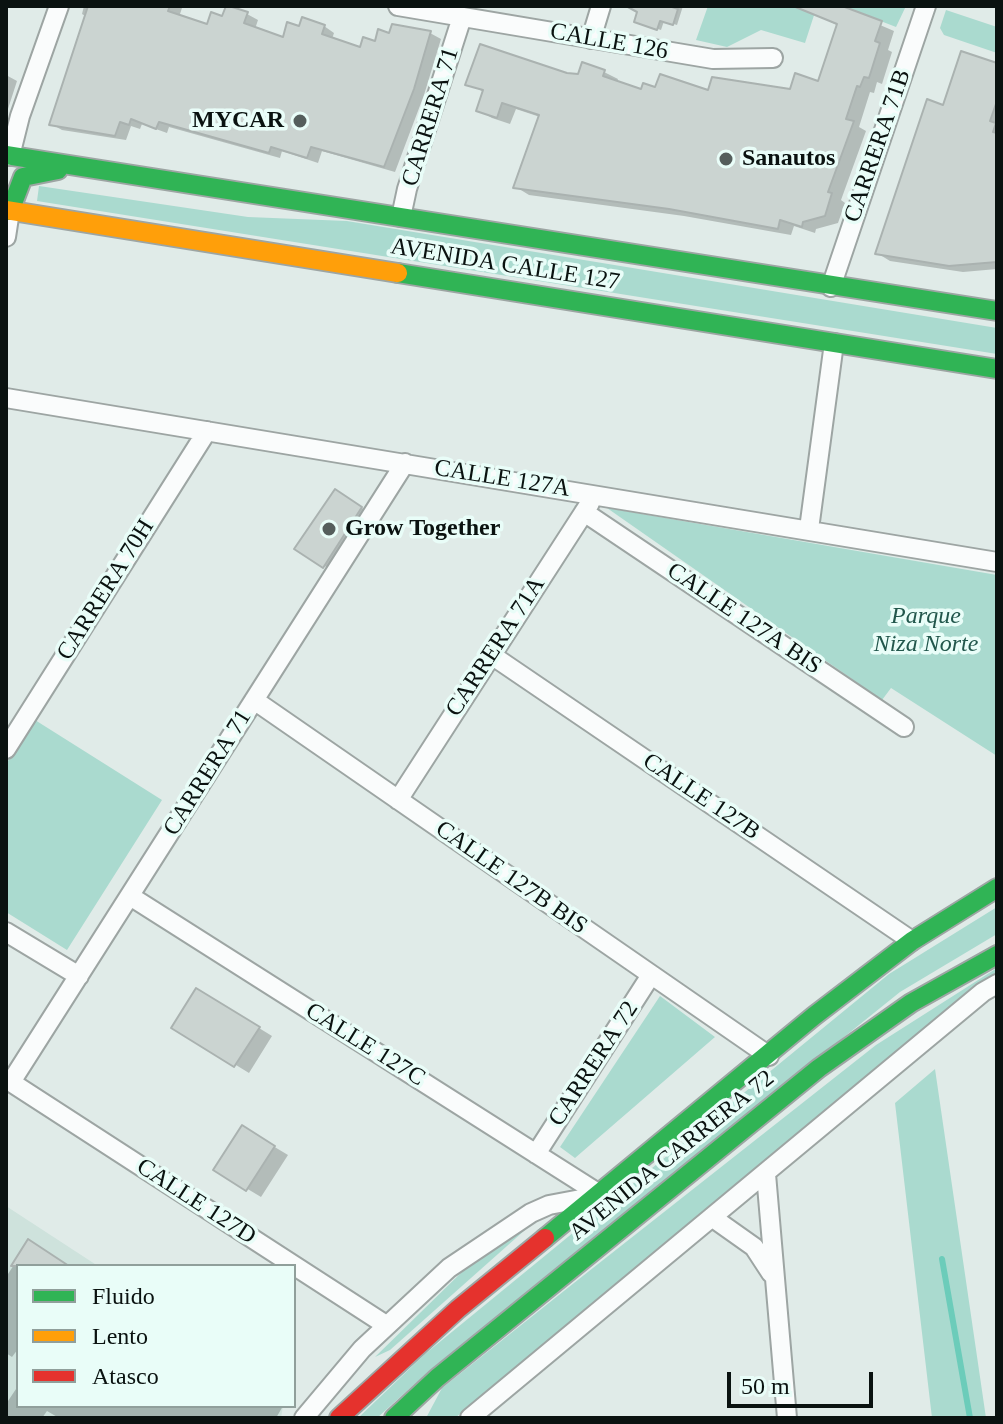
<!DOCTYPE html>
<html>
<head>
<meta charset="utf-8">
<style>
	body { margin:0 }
	#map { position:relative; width:1003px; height:1424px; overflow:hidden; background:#e0ebe8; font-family:Georgia,serif }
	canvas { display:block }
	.frame { position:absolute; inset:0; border:8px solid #0a1210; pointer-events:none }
	.legend { position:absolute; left:16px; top:1264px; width:280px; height:144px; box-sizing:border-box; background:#e9fdf8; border:2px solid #909f9b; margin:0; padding:10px 14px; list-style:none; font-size:24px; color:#0a1210 }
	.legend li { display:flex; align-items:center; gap:16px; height:40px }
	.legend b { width:40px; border:2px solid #909f9b }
	.scale { position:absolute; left:727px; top:1372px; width:146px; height:36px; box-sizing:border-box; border:4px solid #0a1210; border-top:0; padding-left:10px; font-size:24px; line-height:28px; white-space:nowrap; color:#0a1210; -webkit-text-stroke:6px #e9fdf8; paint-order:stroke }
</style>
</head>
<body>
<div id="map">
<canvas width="1003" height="1424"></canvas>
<div class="frame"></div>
<ul class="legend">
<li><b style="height:10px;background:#30b455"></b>Fluido</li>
<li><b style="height:10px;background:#ff9f0a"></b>Lento</li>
<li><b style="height:10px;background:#e5322d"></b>Atasco</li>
</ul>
<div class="scale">50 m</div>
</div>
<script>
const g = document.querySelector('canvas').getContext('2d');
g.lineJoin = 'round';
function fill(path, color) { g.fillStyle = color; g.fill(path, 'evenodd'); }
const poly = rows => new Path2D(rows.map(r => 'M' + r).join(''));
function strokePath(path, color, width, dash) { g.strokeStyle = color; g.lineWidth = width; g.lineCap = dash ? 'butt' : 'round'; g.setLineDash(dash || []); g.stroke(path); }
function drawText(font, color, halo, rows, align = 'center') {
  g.font = font + ' Georgia,serif'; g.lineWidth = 7; g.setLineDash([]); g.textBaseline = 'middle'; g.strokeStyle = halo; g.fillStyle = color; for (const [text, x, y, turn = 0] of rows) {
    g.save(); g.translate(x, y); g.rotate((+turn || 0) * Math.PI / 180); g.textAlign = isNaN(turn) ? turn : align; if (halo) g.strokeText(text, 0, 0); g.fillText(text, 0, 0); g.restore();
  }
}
const built = poly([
	[6,1206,98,1266,18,1266,18,1406,283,1406,281,1418,6,1418]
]);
const green = poly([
	[708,6,817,6,805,43,761,30,727,47,696,40],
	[842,6,906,6,896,27],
	[946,10,997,27,997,53,944,35,940,28],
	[39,186,248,217,347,221,997,328,997,354,37,201],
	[607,508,997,575,997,756,891,688,882,700],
	[35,720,162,800,67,950,6,912,6,764],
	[997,907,997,934,900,992,429,1371,377,1418,358,1418,425,1354,889,974],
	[997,968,997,974,455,1418,426,1418,442,1388,579,1279,876,1045],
	[660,996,715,1037,575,1158,560,1147],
	[935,1069,986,1418,932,1418,895,1103],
	[534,1222,390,1350,375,1357,467,1267]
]);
const shadow = poly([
	[84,6,179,6,182,8,179,17,208,27,223,19,247,14,258,20,255,29,284,40,300,29,324,26,334,33,332,39,361,49,390,35,430,33,441,39,424,95,395,172,322,151,318,163,282,151,280,158,169,127,167,133,142,124,140,129,131,126,126,140,62,130,51,124,87,17,82,14],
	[640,6,683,6,677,25,664,21,661,30,640,23],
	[819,6,836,6,894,31,888,50,892,52,882,84,877,82,874,93,870,92,859,127,866,131,841,200,845,203,838,223,816,229,815,233,794,226,791,235,684,216,529,195,516,187,540,117,516,109,510,124,492,118,478,110,484,92,468,84,604,72,618,79,617,82,642,92,791,92,820,84,839,26,816,15],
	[997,65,997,269,963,272,890,261,877,253,944,107],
	[6,75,17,81,7,112,6,112],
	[349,499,375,517,337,574,297,548],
	[197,990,272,1036,249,1073,174,1027],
	[243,1128,288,1155,261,1197,216,1170],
	[29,1242,67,1266,18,1266,18,1349,12,1357,6,1353,6,1277],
	[18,1386,18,1406,283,1406,276,1418,59,1418,47,1411,42,1418,6,1418,6,1404]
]);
const stream = poly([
	[942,1259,970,1418]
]);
const building = poly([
	[88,6,170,6,168,11,207,24,211,12,222,16,226,6,229,6,248,12,244,23,283,37,287,22,299,26,302,17,325,25,322,34,360,47,363,37,375,41,378,29,389,33,392,24,431,31,414,89,384,167,311,147,307,158,271,147,269,153,159,122,156,129,131,119,129,125,120,122,115,136,49,125,88,6],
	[626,6,669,6,678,9,673,25,660,21,657,30,634,22,637,12,626,6],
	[793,6,842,6,882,21,875,41,880,43,869,78,864,77,860,87,857,86,846,119,854,121,828,192,832,193,825,216,803,222,802,227,780,220,778,229,669,209,513,188,539,115,502,103,497,118,476,111,483,90,465,85,480,44,567,73,578,74,582,62,605,70,603,76,641,89,643,83,655,87,660,74,708,90,712,77,790,89,795,73,818,81,837,24,793,6],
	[961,51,997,63,997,101,990,121,996,123,993,132,997,133,997,262,949,266,875,254,927,99,943,105,961,51],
	[335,489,362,507,323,568,294,549,335,489],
	[196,988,260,1027,234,1067,171,1028,196,988],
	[242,1125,275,1146,246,1191,213,1170,242,1125],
	[28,1239,69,1266,11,1266,28,1239]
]);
const street = poly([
	[398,6,713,59,773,58],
	[591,39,601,6],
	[10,156,20,116,59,6],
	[401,217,407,189,462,17],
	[6,237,10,211],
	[831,287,926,6],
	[6,398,997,562],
	[584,512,904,727],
	[809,529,834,343],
	[490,654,912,941],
	[254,700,769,1056],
	[6,749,207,431],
	[398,800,590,503],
	[130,896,601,1195],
	[6,932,79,976],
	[6,1079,386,1325],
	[11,1082,405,463],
	[536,1154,651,975],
	[766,1174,787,1418],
	[713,1218,754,1247,771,1273],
	[304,1418,362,1349,449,1268,531,1213,549,1205,586,1198],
	[470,1418,983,992,997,984]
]);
const fast = poly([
	[6,155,997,311],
	[10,211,23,177,58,170],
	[398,273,997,369],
	[545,1238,814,1016,912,941,997,888],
	[394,1418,437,1378,819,1068,911,1003,997,955]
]);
const slow = poly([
	[6,210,398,273]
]);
const jam = poly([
	[339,1418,458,1309,545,1238]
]);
const markers = [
	[300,121,8,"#555e5c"],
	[726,159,8,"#555e5c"],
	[329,529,8,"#555e5c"]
];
const streetNames = [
	["CALLE 126",609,42,10],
	["CARRERA 71",431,117,-73],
	["CARRERA 71B",878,146,-71],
	["AVENIDA CALLE 127",505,265,9],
	["CALLE 127A",502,479,9],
	["CARRERA 70H",106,590,-58],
	["CALLE 127A BIS",744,619,34],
	["CARRERA 71A",496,647,-57],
	["CARRERA 71",208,773,-58],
	["CALLE 127B",701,797,34],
	["CALLE 127B BIS",511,878,35],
	["CALLE 127C",365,1045,32],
	["CARRERA 72",594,1064,-57],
	["AVENIDA CARRERA 72",672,1156,-39],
	["CALLE 127D",196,1202,33]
];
const poiNames = [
	["MYCAR",284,121,"right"],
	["Sanautos",742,159],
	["Grow Together",345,529]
];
const parkNames = [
	["Parque",926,617],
	["Niza Norte",926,645]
];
fill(built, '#cee2dc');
fill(green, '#aadacf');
fill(shadow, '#0003');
strokePath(stream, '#6cccba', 6);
fill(building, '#cbd4d1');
strokePath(building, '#aab2b0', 2);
strokePath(street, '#9da5a3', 22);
strokePath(fast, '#9da5a3', 22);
strokePath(slow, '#9da5a3', 22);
strokePath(jam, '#9da5a3', 22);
strokePath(street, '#fafcfc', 18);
strokePath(fast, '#30b455', 18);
strokePath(slow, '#ff9f0a', 18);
strokePath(jam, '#e5322d', 18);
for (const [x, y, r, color] of markers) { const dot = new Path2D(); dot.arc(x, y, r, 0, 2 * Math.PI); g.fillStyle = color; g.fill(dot); strokePath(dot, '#e9fdf8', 3); }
drawText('24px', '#0a1210', '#e9fdf8', streetNames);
drawText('bold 24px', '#0a1210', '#e9fdf8', poiNames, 'left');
drawText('italic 24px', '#22574c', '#e9fdf8', parkNames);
</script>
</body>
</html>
